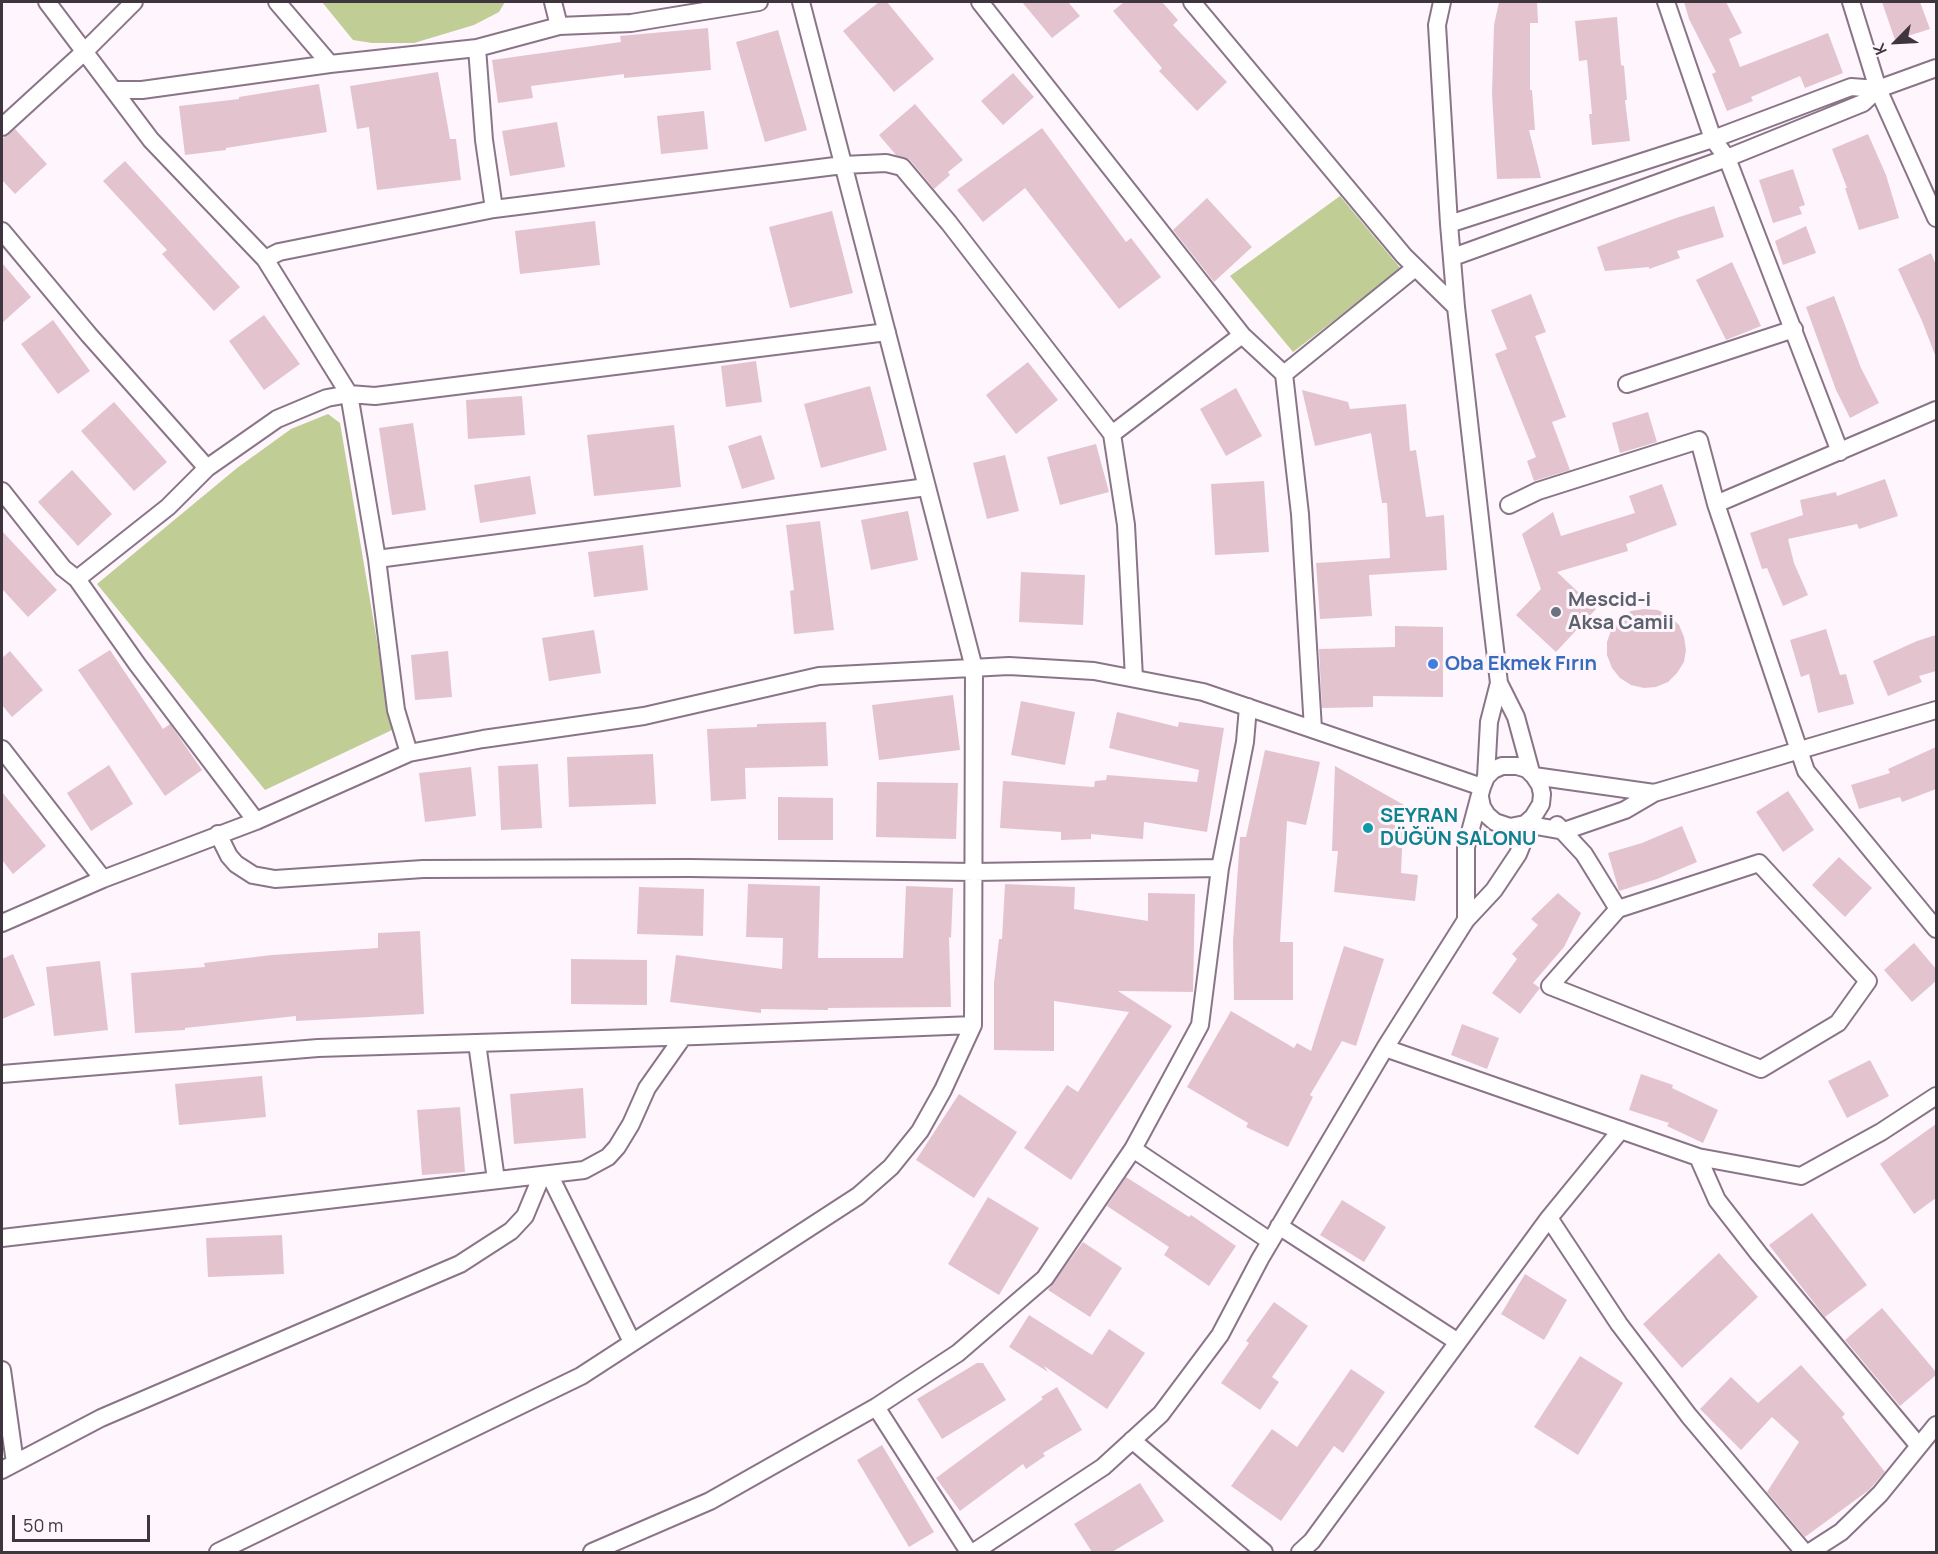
<!DOCTYPE html>
<html>
<head>
<meta charset="utf-8">
<style>
	body { margin:0 }
	#map { position:relative; width:1938px; height:1554px; overflow:hidden; background:#fef5fd; font-family:Manrope,sans-serif }
	canvas { display:block }
	.frame { position:absolute; inset:0; border:3px solid #3f353e; pointer-events:none }
	.north { position:absolute; left:1866px; top:12px; width:60px; height:60px; -webkit-text-stroke:4px #fef5fd; paint-order:stroke; rotate:246deg; font-size:16px; font-weight:700; line-height:24px; text-align:center; color:#3f353e }
	.north::after { content:''; display:block; margin:auto; width:21px; height:27px; background:#3f353e; clip-path:polygon(50% 0,100% 100%,50% 72%,0 100%) }
	.scale { position:absolute; left:12px; top:1515px; width:138px; height:27px; box-sizing:border-box; border:3px solid #3f353e; border-top:0; padding-left:8px; font-size:18px; line-height:21px; white-space:nowrap; color:#3f353e; -webkit-text-stroke:4px #fef5fd; paint-order:stroke }
</style>
</head>
<body>
<div id="map">
<canvas width="1938" height="1554"></canvas>
<div class="frame"></div>
<div class="north">K</div>
<div class="scale">50 m</div>
</div>
<script>
const g = document.querySelector('canvas').getContext('2d');
g.lineJoin = 'round';
function fill(path, color) { g.fillStyle = color; g.fill(path, 'evenodd'); }
const poly = rows => new Path2D(rows.map(r => 'M' + r).join(''));
function strokePath(path, color, width, dash) { g.strokeStyle = color; g.lineWidth = width; g.lineCap = dash ? 'butt' : 'round'; g.setLineDash(dash || []); g.stroke(path); }
function drawText(font, color, halo, rows, align = 'center') {
  g.font = font + ' Manrope,sans-serif'; g.lineWidth = 6; g.setLineDash([]); g.textBaseline = 'middle'; g.strokeStyle = halo; g.fillStyle = color; for (const [text, x, y, turn = 0] of rows) {
    g.save(); g.translate(x, y); g.rotate((+turn || 0) * Math.PI / 180); g.textAlign = isNaN(turn) ? turn : align; if (halo) g.strokeText(text, 0, 0); g.fillText(text, 0, 0); g.restore();
  }
}
const green = poly([
	[322,2,505,2,499,12,474,25,414,43,372,43,353,40],
	[1340,196,1401,269,1293,352,1230,276],
	[328,414,340,423,392,730,265,790,97,584,237,468,291,429]
]);
const building = poly([
	[879,2,887,2,934,59,894,92,843,31],
	[1022,2,1068,2,1080,16,1052,38],
	[1124,2,1162,2,1178,20,1173,25,1227,82,1197,111,1159,71,1162,68,1113,11],
	[1499,2,1537,2,1538,23,1530,23,1530,90,1532,90,1535,130,1529,130,1541,178,1497,179,1492,94,1494,25],
	[1684,2,1726,2,1742,33,1729,39,1740,67,1828,33,1843,73,1805,88,1800,76,1751,97,1753,101,1727,111,1712,74,1716,72,1689,19],
	[1882,2,1920,2,1930,29,1895,40],
	[1617,17,1621,65,1624,66,1627,100,1625,100,1630,141,1592,145,1589,114,1592,114,1587,60,1579,61,1575,21],
	[708,28,711,70,624,78,624,74,531,86,533,98,498,103,492,60,621,42,620,36],
	[778,30,807,130,765,142,736,42],
	[438,72,450,139,456,139,461,180,377,190,369,127,357,129,350,86],
	[1013,73,1034,97,1003,125,981,101],
	[319,84,327,132,226,148,226,150,185,155,179,106,239,99,239,97],
	[915,104,963,160,948,172,950,175,934,189,910,160,896,155,879,135],
	[704,111,708,149,661,154,657,116],
	[557,122,565,167,510,176,502,131],
	[1042,128,1126,242,1131,238,1161,277,1119,309,1025,188,983,222,957,190],
	[15,129,47,164,15,194,2,180,2,139],
	[1868,134,1886,175,1899,218,1859,230,1845,188,1847,188,1832,149],
	[125,161,240,287,214,311,162,254,167,250,103,181],
	[1793,169,1805,205,1799,207,1802,214,1773,223,1759,180],
	[1207,198,1252,247,1214,282,1173,230],
	[1714,206,1724,237,1677,251,1680,258,1649,269,1649,267,1605,271,1597,247,1676,218],
	[832,211,853,293,790,308,769,227],
	[595,221,600,265,520,274,515,231],
	[1806,226,1816,253,1783,265,1775,241],
	[1931,253,1936,265,1935,355,1922,321,1898,269],
	[1732,262,1761,326,1726,340,1696,280],
	[2,263,31,297,2,323],
	[1531,294,1546,332,1535,336,1566,417,1552,422,1570,470,1534,481,1527,461,1536,457,1495,354,1507,349,1491,310],
	[1834,296,1861,368,1879,403,1850,418,1836,390,1806,307],
	[264,315,300,364,264,390,229,341],
	[53,320,90,371,58,394,21,344],
	[756,361,762,402,726,407,721,366],
	[1028,362,1058,400,1016,434,986,395],
	[870,386,887,450,821,468,804,404],
	[1236,388,1262,436,1226,456,1200,409],
	[1302,390,1348,402,1350,409,1406,404,1410,451,1416,450,1426,517,1444,515,1447,570,1369,575,1372,616,1320,619,1316,563,1390,558,1387,503,1382,503,1371,433,1315,446],
	[522,396,525,435,468,439,466,400],
	[114,402,167,462,134,491,81,431],
	[1648,412,1657,442,1620,453,1612,423],
	[413,423,426,510,392,515,379,428],
	[674,425,681,487,594,496,587,435],
	[761,435,775,479,742,489,728,446],
	[1096,444,1109,492,1060,505,1047,457],
	[1005,455,1019,511,987,519,973,463],
	[72,470,112,514,78,546,38,502],
	[530,476,536,514,480,523,474,485],
	[1885,479,1898,516,1859,529,1857,524,1788,539,1794,563,1808,595,1783,606,1767,568,1762,569,1750,533,1803,515,1800,500,1836,492,1837,496],
	[1264,481,1269,552,1215,555,1211,484],
	[1662,484,1677,525,1626,544,1628,551,1557,572,1596,609,1556,652,1516,615,1541,589,1522,534,1553,512,1561,536,1635,513,1629,496],
	[908,511,918,560,871,570,861,520],
	[820,521,834,630,794,634,790,591,794,590,786,525],
	[2,531,57,590,28,617,2,589],
	[643,545,648,590,594,597,588,552],
	[1021,572,1085,575,1083,625,1019,622],
	[1644,609,1658,610,1670,616,1679,625,1684,637,1686,650,1684,662,1677,673,1668,682,1656,687,1644,688,1631,685,1620,678,1612,668,1607,655,1607,642,1614,622,1631,611],
	[1395,626,1443,627,1443,697,1373,696,1373,707,1322,708,1319,649,1395,647],
	[1826,629,1840,675,1846,674,1854,704,1818,713,1809,674,1801,677,1790,640],
	[594,630,601,673,549,681,542,638],
	[1936,635,1936,671,1919,676,1922,682,1888,696,1873,661,1917,641],
	[110,650,163,729,170,724,202,770,165,796,78,670],
	[10,651,43,690,12,717,2,705,2,658],
	[448,651,452,697,415,700,411,655],
	[953,695,960,750,879,760,872,705],
	[1021,701,1075,712,1065,765,1011,755],
	[1117,712,1178,727,1179,722,1224,728,1207,832,1144,822,1143,839,1091,834,1091,839,1061,840,1061,832,1000,828,1003,781,1094,787,1095,781,1106,780,1107,775,1197,782,1199,770,1109,748],
	[826,722,828,766,745,768,746,799,711,801,707,729,757,727,757,724],
	[1936,747,1936,789,1902,802,1900,797,1859,809,1851,785,1890,773,1888,769],
	[1265,750,1320,762,1306,825,1287,821,1280,942,1293,942,1293,1000,1234,1000,1233,942,1240,837,1246,837],
	[653,754,656,804,569,807,567,757],
	[538,764,542,828,501,830,498,766],
	[109,765,133,804,91,831,67,793],
	[1335,766,1404,805,1401,873,1418,875,1415,901,1334,892,1338,851,1332,851],
	[471,767,476,816,425,822,419,773],
	[877,782,958,783,956,839,876,837],
	[1788,791,1814,830,1783,852,1756,812],
	[2,792,46,846,13,874,2,860],
	[778,797,833,798,833,840,778,840],
	[1682,826,1697,862,1657,879,1619,891,1608,853,1642,843],
	[1839,857,1872,888,1845,917,1812,885],
	[748,884,820,886,818,958,903,958,906,886,953,888,951,938,949,937,951,1007,828,1008,828,1010,761,1009,761,1013,670,1002,676,955,782,969,783,938,746,937],
	[1005,884,1075,887,1074,909,1148,921,1148,893,1195,894,1193,992,1118,991,1172,1026,1071,1180,1024,1148,1067,1085,1078,1092,1129,1012,1054,1001,1054,1051,994,1050,994,983,999,939,1002,939],
	[639,887,704,889,703,936,637,934],
	[1558,893,1581,913,1564,947,1533,983,1540,988,1520,1014,1492,993,1517,959,1512,954,1538,925,1531,919],
	[420,931,424,1014,296,1021,296,1016,185,1028,185,1030,135,1033,131,973,205,967,204,963,272,955,378,948,378,933],
	[1914,943,1936,969,1936,981,1912,1002,1884,970],
	[1344,946,1384,959,1356,1046,1342,1041,1310,1095,1313,1097,1288,1147,1246,1127,1248,1123,1187,1087,1231,1011,1294,1048,1297,1043,1311,1051],
	[13,954,35,1005,2,1019,2,959],
	[571,959,647,960,647,1005,571,1004],
	[100,961,108,1030,54,1036,46,967],
	[1462,1024,1499,1038,1487,1069,1451,1055],
	[1870,1060,1889,1096,1847,1118,1828,1081],
	[1641,1074,1673,1085,1672,1088,1718,1110,1703,1143,1667,1126,1669,1123,1629,1110],
	[262,1076,266,1117,179,1125,175,1084],
	[583,1088,586,1138,514,1144,510,1094],
	[959,1094,1017,1132,974,1198,916,1160],
	[460,1107,465,1172,422,1175,417,1110],
	[1936,1124,1936,1198,1914,1214,1880,1164],
	[1126,1177,1189,1217,1191,1215,1236,1246,1209,1286,1164,1255,1169,1247,1107,1206],
	[988,1197,1039,1228,999,1295,948,1264],
	[1342,1200,1386,1227,1364,1262,1320,1235],
	[1812,1213,1867,1285,1825,1317,1769,1245],
	[282,1235,284,1274,208,1277,206,1238],
	[1083,1242,1122,1268,1090,1317,1048,1290],
	[1719,1253,1758,1297,1682,1368,1643,1324],
	[1525,1274,1567,1300,1544,1340,1501,1314],
	[1274,1302,1308,1326,1272,1377,1279,1382,1260,1410,1221,1383,1249,1343,1246,1341],
	[1882,1308,1936,1372,1936,1375,1900,1406,1845,1340],
	[1029,1315,1092,1355,1109,1329,1145,1353,1107,1409,1044,1366,1048,1372,1009,1347],
	[1580,1356,1623,1383,1578,1455,1534,1427],
	[977,1363,983,1363,1006,1400,942,1439,917,1399],
	[1801,1365,1845,1414,1842,1417,1885,1472,1869,1490,1805,1537,1767,1492,1799,1442,1772,1417,1741,1450,1700,1409,1731,1377,1758,1403],
	[1351,1369,1385,1392,1343,1453,1334,1446,1281,1521,1231,1486,1272,1429,1297,1447],
	[1057,1387,1082,1430,1043,1453,1045,1456,1026,1469,1023,1464,960,1511,936,1478,1043,1399,1041,1397],
	[882,1445,934,1532,909,1547,857,1460],
	[1140,1483,1164,1521,1112,1552,1092,1552,1074,1524]
]);
const street = poly([
	[47,2,151,140,265,259,349,394,377,559,396,710,409,753],
	[277,2,330,64],
	[553,2,559,26],
	[980,2,1242,335,1284,374,1300,514,1313,729],
	[1192,2,1404,256,1456,307],
	[1442,2,1437,25,1449,224,1456,307,1490,607,1499,683,1516,717,1531,772],
	[1666,2,1713,139,1727,158,1840,452],
	[1851,2,1878,89,1936,218],
	[477,48,484,140,494,209],
	[115,90,142,90,330,64,477,48,559,26,631,23,759,2],
	[2,127,83,53,134,2],
	[1449,224,1713,139,1851,87,1878,89,1936,68],
	[2,231,89,335,207,468],
	[1453,257,1727,158,1863,103,1878,89],
	[265,259,279,252,494,209,843,165,886,163,902,167,949,223,1112,434,1126,525,1134,678],
	[1284,374,1415,268],
	[1627,384,1794,329],
	[1112,434,1242,335],
	[2,491,63,568,77,579,137,664,256,821],
	[1716,504,1936,410],
	[1509,505,1538,491,1699,440,1716,504,1806,771,1936,929],
	[377,559,927,487],
	[77,579,168,507,207,468,277,419,327,398,349,394,375,396,887,332],
	[2,749,103,879],
	[1534,776,1654,793],
	[1486,777,1489,722,1499,683],
	[1525,824,1564,831,1625,810,1654,793,1936,710],
	[1557,825,1584,854,1618,909],
	[218,834,229,856,236,864,253,875,275,879,423,869,690,868,974,872,1220,868],
	[1759,863,1868,981,1838,1023,1761,1069,1550,986,1618,909,1759,863],
	[1466,920,1466,847,1482,787,1486,777,1493,770,1502,766,1517,766,1527,769,1534,776,1540,785,1542,794,1541,804,1533,817,1525,824,1510,827,1495,822,1487,815,1482,807,1480,797],
	[2,923,103,879,256,821,409,753,483,739,644,716,819,676,1009,666,1094,671,1203,692,1482,787],
	[477,1043,496,1180],
	[1385,1048,1698,1157,1801,1176,1881,1132,1936,1096],
	[2,1074,318,1048,697,1036,973,1025,974,668,801,2],
	[1133,1149,1270,1241],
	[1698,1157,1717,1200,1759,1254,1919,1446],
	[549,1174,632,1342],
	[1549,1218,1619,1324,1689,1416,1804,1552],
	[1279,1226,1458,1342],
	[2,1238,584,1170,608,1157,617,1147,631,1124,647,1088,683,1037],
	[2,1370,15,1463],
	[876,1407,969,1552],
	[1132,1440,1264,1552],
	[2,1470,101,1418,460,1264,511,1231,525,1216,542,1175],
	[218,1552,581,1376,858,1196,891,1167,920,1131,943,1090,973,1025],
	[592,1552,710,1501,876,1407,958,1353,1045,1278,1133,1149,1200,1025,1220,868,1245,742,1248,707],
	[974,1552,1103,1467,1161,1414,1220,1335,1260,1259,1385,1048,1466,920,1494,890,1518,854,1533,817],
	[1300,1552,1312,1541,1549,1218,1621,1130],
	[1810,1552,1841,1532,1880,1494,1936,1425]
]);
const markers = [
	[1556,612,6,"#6b7280"],
	[1433,664,6,"#3f7fe0"],
	[1368,828,6,"#0f9aa8"]
];
const worshipNames = [
	["Mescid-i",1568,600],
	["Aksa Camii",1568,623]
];
const shopNames = [
	["Oba Ekmek Fırın",1445,664]
];
const cultureNames = [
	["SEYRAN",1380,816],
	["DÜĞÜN SALONU",1380,839]
];
fill(green, '#c0cd94');
fill(building, '#e3c4ce');
strokePath(street, '#8a7588', 20);
strokePath(street, '#fff', 16);
for (const [x, y, r, color] of markers) { const dot = new Path2D(); dot.arc(x, y, r, 0, 2 * Math.PI); g.fillStyle = color; g.fill(dot); strokePath(dot, '#fef5fd', 2); }
drawText('bold 20px', '#5b616d', '#fef5fd', worshipNames, 'left');
drawText('bold 20px', '#366cbe', '#fef5fd', shopNames, 'left');
drawText('bold 20px', '#0d838f', '#fef5fd', cultureNames, 'left');
</script>
</body>
</html>
